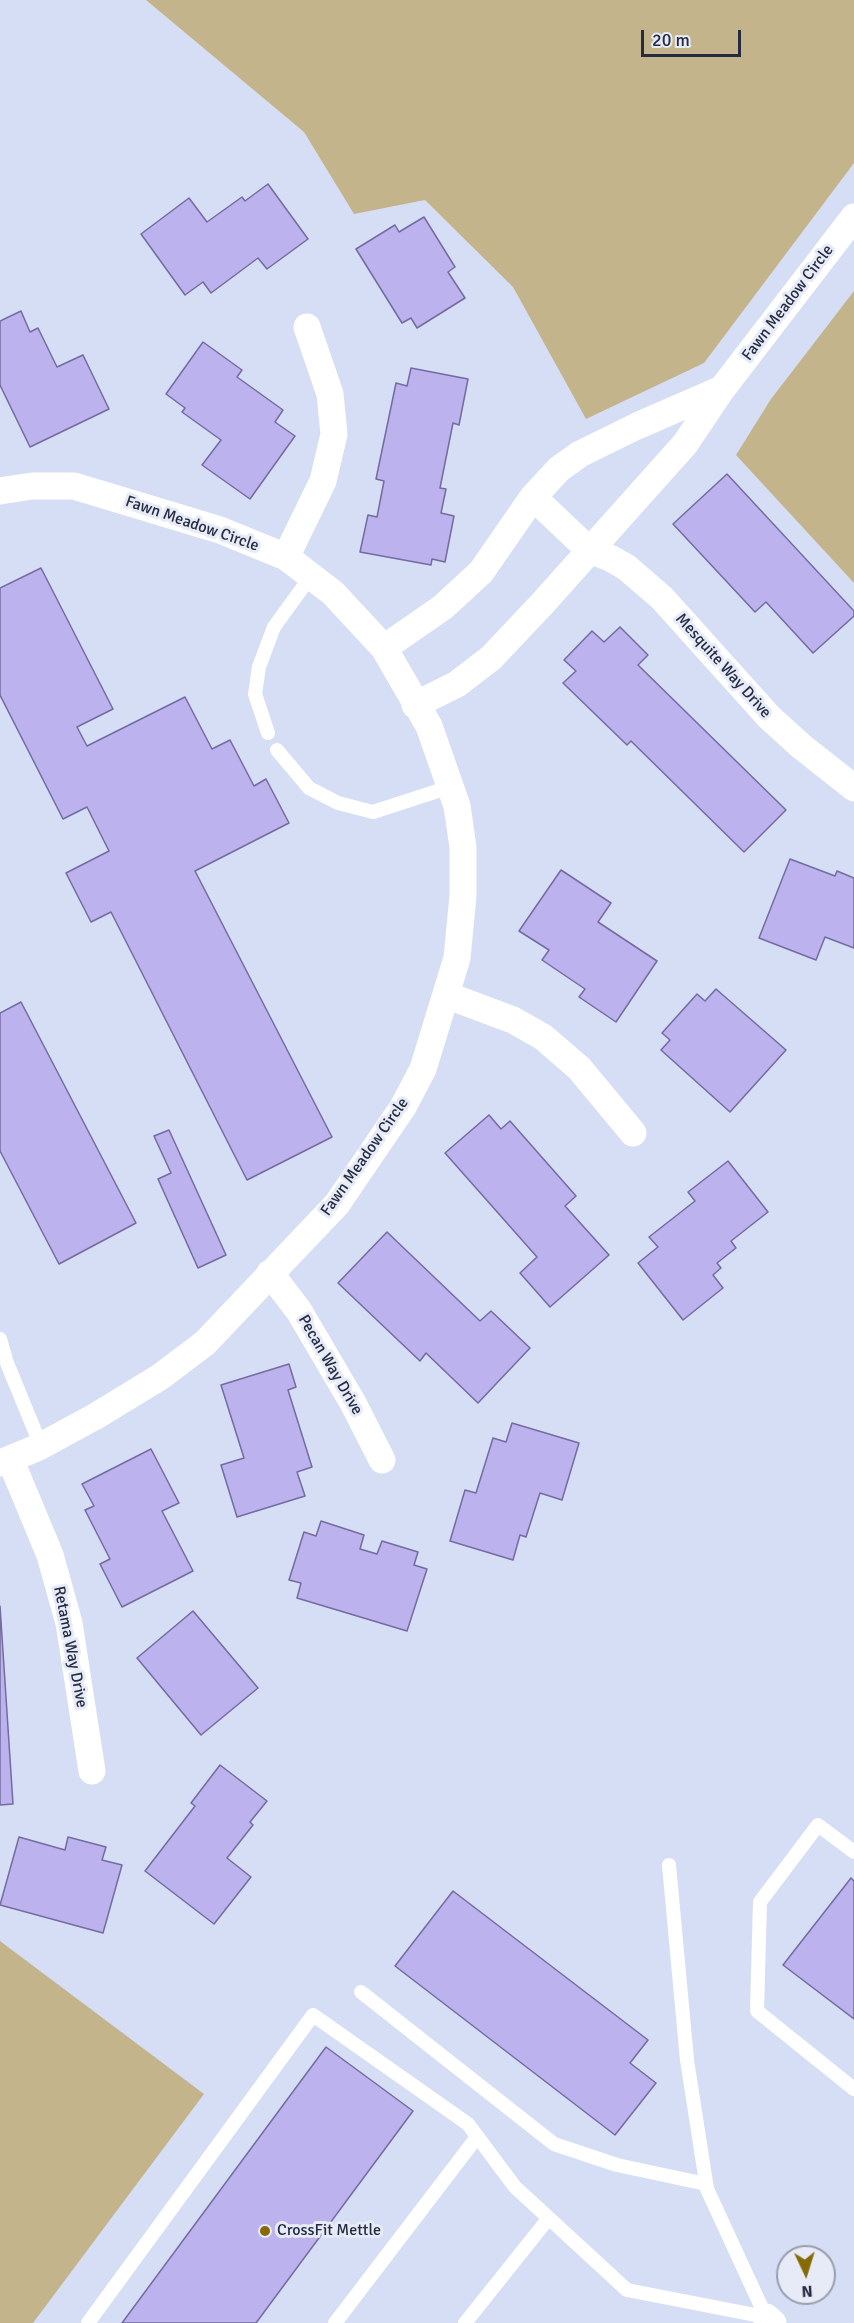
<!DOCTYPE html>
<html>
<head>
<meta charset="utf-8">
<style>
	body { margin:0 }
	#map { position:relative; width:854px; height:2323px; overflow:hidden; background:#d6def5; font-family:Signika,sans-serif }
	canvas { display:block }
	.north { position:absolute; left:776px; top:2245px; width:60px; height:60px; box-sizing:border-box; background:#e7ebf7; border:2px solid #999eae; border-radius:50%; rotate:176deg; font-size:16px; font-weight:700; line-height:24px; text-align:center; color:#252b41 }
	.north::after { content:''; display:block; margin:auto; width:21px; height:27px; background:#856a05; clip-path:polygon(50% 0,100% 100%,50% 72%,0 100%) }
	.scale { position:absolute; left:641px; top:30px; width:100px; height:27px; box-sizing:border-box; border:3px solid #252b41; border-top:0; padding-left:8px; font-size:18px; line-height:21px; white-space:nowrap; color:#252b41; -webkit-text-stroke:4px #e7ebf7; paint-order:stroke }
</style>
</head>
<body>
<div id="map">
<canvas width="854" height="2323"></canvas>
<div class="north">N</div>
<div class="scale">20 m</div>
</div>
<script>
const g = document.querySelector('canvas').getContext('2d');
g.lineJoin = 'round';
function fill(path, color) { g.fillStyle = color; g.fill(path, 'evenodd'); }
const poly = rows => new Path2D(rows.map(r => 'M' + r).join(''));
function strokePath(path, color, width, dash) { g.strokeStyle = color; g.lineWidth = width; g.lineCap = dash ? 'butt' : 'round'; g.setLineDash(dash || []); g.stroke(path); }
function drawText(font, color, halo, rows, align = 'center') {
  g.font = font + ' Signika,sans-serif'; g.lineWidth = 6; g.setLineDash([]); g.textBaseline = 'middle'; g.strokeStyle = halo; g.fillStyle = color; for (const [text, x, y, turn = 0] of rows) {
    g.save(); g.translate(x, y); g.rotate((+turn || 0) * Math.PI / 180); g.textAlign = isNaN(turn) ? turn : align; if (halo) g.strokeText(text, 0, 0); g.fillText(text, 0, 0); g.restore();
  }
}
const green = poly([
	[146,0,854,0,854,163,704,363,586,419,513,287,425,200,354,214,304,132],
	[854,291,854,583,736,455,771,399],
	[0,1941,204,2094,33,2323,0,2323]
]);
const building = poly([
	[268,184,308,239,267,269,258,258,211,293,203,282,185,295,141,234,189,198,207,222,242,197,245,201,268,184],
	[424,217,455,267,448,272,465,298,417,328,411,318,402,323,356,249,395,225,399,232,424,217],
	[21,311,30,332,38,328,57,367,83,355,109,409,30,447,0,385,0,321,21,311],
	[203,342,242,370,237,377,283,410,275,422,295,436,250,499,202,465,221,440,182,412,185,408,166,394,203,342],
	[411,368,468,379,459,425,453,423,440,488,446,489,441,513,454,516,445,562,432,559,431,565,360,552,368,515,377,517,384,481,376,479,396,383,407,386,411,368],
	[727,474,854,611,854,616,813,653,766,602,755,612,673,524,727,474],
	[41,568,113,709,77,727,87,746,185,697,212,749,230,740,254,786,266,779,289,823,195,871,332,1137,247,1180,111,912,91,922,66,873,109,851,87,807,63,819,0,695,0,588,41,568],
	[620,627,648,655,638,665,786,810,744,852,631,741,627,745,563,683,576,671,564,660,592,631,604,642,620,627],
	[790,859,835,876,837,871,854,878,854,948,825,937,816,960,759,938,790,859],
	[561,870,611,903,598,922,657,961,616,1022,579,997,585,989,542,960,549,950,519,931,561,870],
	[716,989,786,1050,730,1112,661,1050,670,1040,662,1033,697,994,705,1001,716,989],
	[21,1002,136,1223,59,1264,0,1151,0,1013,21,1002],
	[489,1115,501,1129,510,1121,576,1196,565,1206,609,1255,550,1307,520,1273,537,1257,445,1153,489,1115],
	[169,1130,226,1255,198,1268,158,1179,171,1173,154,1136,169,1130],
	[728,1161,768,1212,731,1241,736,1248,717,1263,721,1268,713,1275,723,1288,683,1320,638,1263,658,1247,649,1237,695,1201,688,1192,728,1161],
	[387,1232,480,1321,491,1311,530,1348,478,1403,426,1353,420,1361,338,1283,387,1232],
	[289,1364,296,1387,288,1390,312,1467,297,1472,305,1496,237,1517,221,1465,244,1458,221,1385,289,1364],
	[512,1423,579,1443,562,1500,540,1493,526,1537,520,1535,513,1560,450,1541,465,1490,476,1493,493,1438,506,1442,512,1423],
	[151,1449,179,1503,162,1511,193,1571,122,1607,100,1564,110,1559,85,1510,94,1506,82,1484,151,1449],
	[321,1521,364,1535,360,1549,377,1554,382,1541,418,1552,414,1565,427,1569,407,1631,297,1598,301,1583,289,1580,304,1532,316,1536,321,1521],
	[0,1606,13,1804,0,1805,0,1606],
	[193,1611,258,1688,201,1735,137,1658,193,1611],
	[220,1765,267,1801,250,1822,253,1825,227,1858,251,1877,214,1924,145,1871,195,1806,191,1803,220,1765],
	[19,1837,65,1850,68,1837,106,1847,102,1860,122,1865,103,1933,0,1905,19,1837],
	[851,1878,854,1881,854,2019,783,1965,851,1878],
	[453,1891,648,2040,630,2063,656,2083,615,2135,395,1966,453,1891],
	[326,2047,413,2111,256,2323,122,2323,326,2047]
]);
const lane = poly([
	[268,733,255,694,259,667,274,627,311,576],
	[277,750,309,788,338,803,373,812,450,787],
	[0,1339,7,1363,41,1446],
	[854,1852,818,1825,760,1902,757,2011,854,2089],
	[669,1865,687,2060,707,2189,766,2317],
	[361,1992,554,2144,617,2165,706,2184],
	[88,2323,313,2015,468,2124,515,2187,627,2290,766,2317],
	[335,2323,477,2137],
	[465,2323,548,2219]
]);
const street = poly([
	[0,491,32,486,74,486,220,530,286,557,333,593,384,648,429,726,457,806,463,847,463,896,457,958,423,1069,403,1107,337,1204,205,1343,160,1377,96,1416,39,1447,0,1463],
	[533,497,589,550,610,558,626,567,662,598,769,717,801,746,854,788],
	[286,557,323,481,334,434,330,394,307,327],
	[384,648,443,607,481,572,533,497,559,469,580,454,637,426,722,389],
	[415,705,457,684,491,658,542,604,685,444,722,389,854,217],
	[446,995,513,1020,543,1037,579,1068,633,1133],
	[270,1273,299,1311,353,1403,382,1460],
	[10,1459,50,1555,69,1623,92,1771],
	[766,2317,773,2323]
]);
const markers = [
	[265,2231,6,"#856a05"]
];
const streetNames = [
	["Fawn Meadow Circle",788,303,-53],
	["Fawn Meadow Circle",192,524,19],
	["Mesquite Way Drive",723,666,48],
	["Fawn Meadow Circle",365,1157,-55],
	["Pecan Way Drive",330,1365,60],
	["Retama Way Drive",70,1647,79]
];
const poiNames = [
	["CrossFit Mettle",277,2231]
];
fill(green, '#c4b48b');
fill(building, '#bbb2ee');
strokePath(building, '#746ba0', 1.5);
strokePath(lane, '#fff', 14);
strokePath(street, '#fff', 27);
for (const [x, y, r, color] of markers) { const dot = new Path2D(); dot.arc(x, y, r, 0, 2 * Math.PI); g.fillStyle = color; g.fill(dot); strokePath(dot, '#e7ebf7', 2); }
drawText('16px', '#252b41', '#e7ebf7', streetNames);
drawText('16px', '#252b41', '#e7ebf7', poiNames, 'left');
</script>
</body>
</html>
